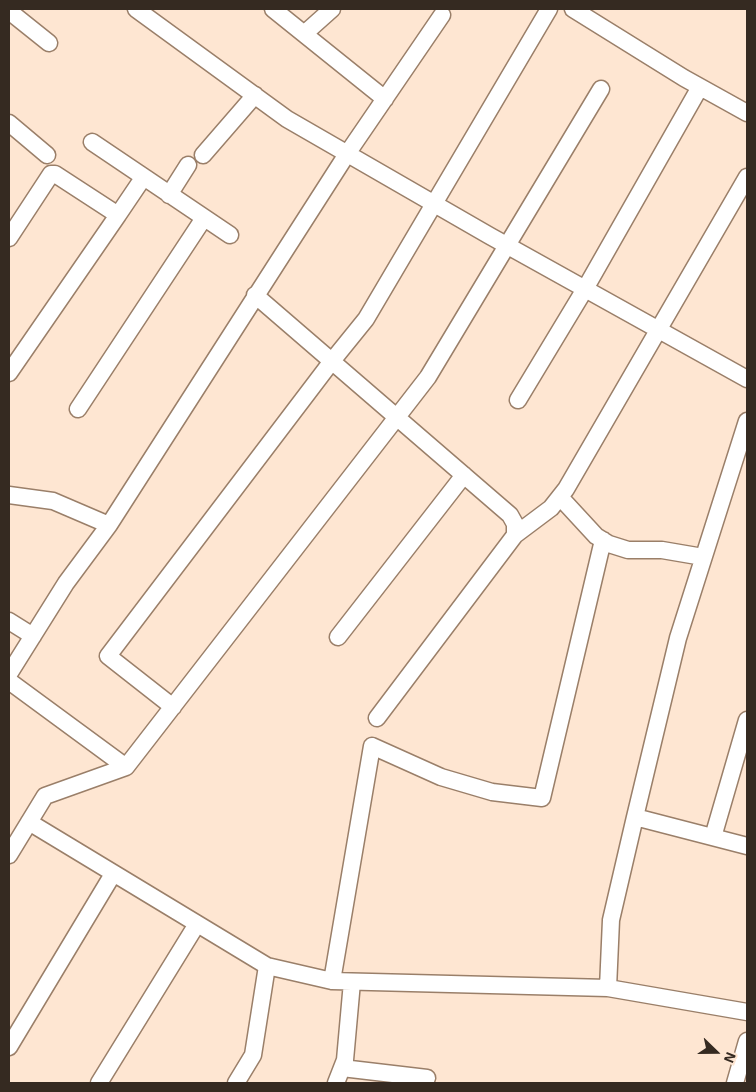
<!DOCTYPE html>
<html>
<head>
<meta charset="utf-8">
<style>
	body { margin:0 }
	#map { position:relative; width:756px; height:1092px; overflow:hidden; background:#fee6d2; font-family:"Exo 2",sans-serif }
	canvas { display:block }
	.frame { position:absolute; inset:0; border:10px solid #352a21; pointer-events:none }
	.north { position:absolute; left:691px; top:1027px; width:50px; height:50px; -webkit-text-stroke:4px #fee6d2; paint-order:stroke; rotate:112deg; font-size:14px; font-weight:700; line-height:20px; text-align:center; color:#352a21 }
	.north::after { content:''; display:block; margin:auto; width:18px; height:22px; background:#352a21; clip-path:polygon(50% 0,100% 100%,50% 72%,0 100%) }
</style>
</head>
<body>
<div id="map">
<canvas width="756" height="1092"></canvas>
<div class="frame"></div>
<div class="north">N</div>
</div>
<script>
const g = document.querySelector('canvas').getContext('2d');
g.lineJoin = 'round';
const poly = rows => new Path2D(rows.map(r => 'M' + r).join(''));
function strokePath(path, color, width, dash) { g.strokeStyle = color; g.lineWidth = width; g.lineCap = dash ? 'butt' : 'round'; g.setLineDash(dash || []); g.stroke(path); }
const street = poly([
	[136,9,287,119,490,236,747,379],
	[273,9,385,99],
	[573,9,684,78,747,113],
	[9,11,49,43],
	[304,34,332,9],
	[9,123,47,155],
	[92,142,230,235],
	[203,155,255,95],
	[169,195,188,165],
	[118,215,143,178],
	[9,238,51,174,55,174,118,215,9,373],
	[255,295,510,515,515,524,515,535,377,718],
	[518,400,585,289,700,87],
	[78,409,204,218],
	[747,421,678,638,635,817,747,846],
	[9,495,53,501,109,525],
	[560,497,596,536,609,544,628,550,662,550,703,557],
	[515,535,551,508,566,489,747,177],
	[9,621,33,636],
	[338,637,464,475],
	[9,674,66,583,109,525,347,154,442,15],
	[9,681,126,767,428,377,601,89],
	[173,707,108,656,332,361,366,319,549,9],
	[29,822,267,966,332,981,608,988,747,1012],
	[713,837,747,720],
	[9,855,45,796,126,767],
	[332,981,372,746,441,777,492,792,542,798,603,540],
	[608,988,611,920,635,817],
	[9,1047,113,874],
	[342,1068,427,1078],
	[99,1083,197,924],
	[236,1083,253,1055,267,966],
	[336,1083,345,1060,352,982],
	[735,1083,747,1041]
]);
strokePath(street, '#9a7f69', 19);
strokePath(street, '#fff', 16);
</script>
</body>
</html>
